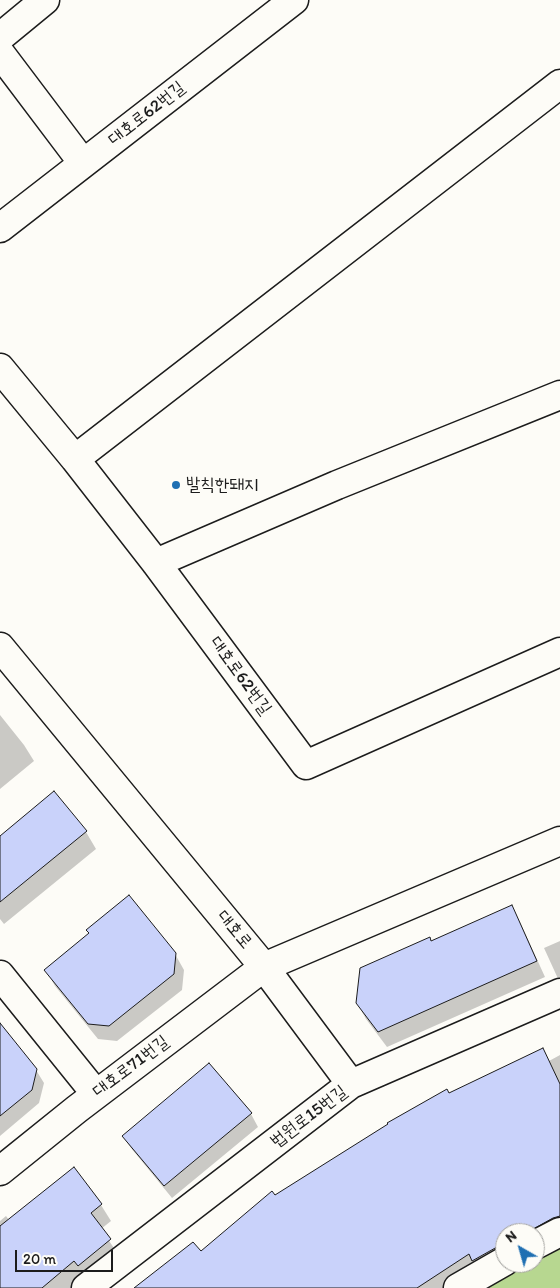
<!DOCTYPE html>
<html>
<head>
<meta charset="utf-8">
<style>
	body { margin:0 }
	#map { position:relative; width:560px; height:1288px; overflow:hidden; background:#fdfcf7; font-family:Itim,sans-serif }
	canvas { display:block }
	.north { position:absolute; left:495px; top:1223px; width:50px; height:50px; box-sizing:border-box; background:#fdfcf7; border:1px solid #a3a29f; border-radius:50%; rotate:322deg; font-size:14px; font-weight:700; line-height:20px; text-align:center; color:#1c1c1c }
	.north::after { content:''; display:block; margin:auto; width:18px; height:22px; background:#1f6fb2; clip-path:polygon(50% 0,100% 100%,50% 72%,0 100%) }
	.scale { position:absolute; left:15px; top:1250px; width:98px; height:22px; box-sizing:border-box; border:2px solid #1c1c1c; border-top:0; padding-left:6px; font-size:15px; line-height:18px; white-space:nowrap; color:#1c1c1c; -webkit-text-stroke:4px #fdfcf7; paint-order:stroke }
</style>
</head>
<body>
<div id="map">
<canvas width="560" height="1288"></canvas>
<div class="north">N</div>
<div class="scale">20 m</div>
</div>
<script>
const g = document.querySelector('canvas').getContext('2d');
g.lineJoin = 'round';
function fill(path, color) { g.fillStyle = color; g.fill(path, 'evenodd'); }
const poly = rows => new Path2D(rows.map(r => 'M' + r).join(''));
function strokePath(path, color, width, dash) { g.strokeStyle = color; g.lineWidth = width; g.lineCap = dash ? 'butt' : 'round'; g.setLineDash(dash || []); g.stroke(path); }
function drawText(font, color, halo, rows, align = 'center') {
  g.font = font + ' Itim,"Poor Story",sans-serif'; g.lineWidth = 4; g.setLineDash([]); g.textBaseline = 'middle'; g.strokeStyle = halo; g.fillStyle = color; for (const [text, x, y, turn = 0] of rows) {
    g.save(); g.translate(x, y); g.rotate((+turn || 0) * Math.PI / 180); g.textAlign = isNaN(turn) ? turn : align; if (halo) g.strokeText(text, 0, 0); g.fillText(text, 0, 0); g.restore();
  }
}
const green = poly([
	[560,1244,560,1288,475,1288,523,1263,535,1263,535,1257]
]);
const shadow = poly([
	[0,715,24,745,34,761,0,789],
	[86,832,96,849,4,924,0,919,0,837],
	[511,907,520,922,545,977,387,1047,366,1019,357,1003,431,942],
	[560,941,560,983,544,948],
	[175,954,184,970,182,990,117,1041,98,1039,55,986,46,970],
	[0,1024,36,1070,44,1083,39,1103,0,1136],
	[543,1050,549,1061,560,1055,560,1234,505,1233,505,1263,448,1288,142,1288,201,1253,275,1197,448,1094],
	[251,1114,258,1127,172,1198,131,1148,123,1136],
	[101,1205,111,1221,101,1229,120,1257,85,1277,72,1288,0,1288,0,1221,6,1216,9,1220]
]);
const building = poly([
	[54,791,87,831,0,902,0,836,54,791],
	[129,895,176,953,174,974,109,1026,88,1024,44,970,89,933,86,930,129,895],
	[512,905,537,961,378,1032,356,1003,360,968,430,937,431,941,512,905],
	[0,1023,37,1069,32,1090,0,1116,0,1023],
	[543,1048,560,1084,560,1216,553,1218,526,1233,505,1233,505,1245,497,1247,472,1261,469,1254,417,1288,134,1288,193,1242,201,1251,272,1191,275,1195,388,1124,387,1123,447,1089,449,1093,543,1048],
	[209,1063,252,1113,164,1186,122,1136,209,1063],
	[74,1167,102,1204,91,1213,111,1239,78,1266,74,1261,42,1288,0,1288,0,1226,74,1167]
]);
const street = poly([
	[0,53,83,163],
	[0,228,294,0],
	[0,368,75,459,156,563,306,765,560,652],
	[75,459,560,84],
	[156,563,337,485,560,395],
	[0,975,96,1094],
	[0,1171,77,1109,264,967,351,1084],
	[535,1245,560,1232],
	[86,1288,351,1084,560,993],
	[458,1288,505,1261]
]);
const secondary = poly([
	[0,37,45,0],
	[0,647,264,967,560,841]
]);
const markers = [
	[176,485,5,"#1f6fb2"]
];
const streetNames = [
	["대호로62번길",147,114,-38],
	["대호로62번길",240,676,54],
	["대호로",234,930,50],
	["대호로71번길",131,1067,-37],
	["법원로15번길",309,1117,-37]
];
const poiNames = [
	["발칙한돼지",186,485]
];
fill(green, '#b7d790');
fill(shadow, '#0003');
fill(building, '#c9d2fa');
strokePath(building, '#1c1c1c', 1);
strokePath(street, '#1c1c1c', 31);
strokePath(secondary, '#1c1c1c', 31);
strokePath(street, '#fdfcf7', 28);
strokePath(secondary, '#fdfcf7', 28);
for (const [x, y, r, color] of markers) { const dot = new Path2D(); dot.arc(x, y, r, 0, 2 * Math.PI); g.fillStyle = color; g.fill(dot); strokePath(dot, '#fdfcf7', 2); }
drawText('18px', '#1c1c1c', '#fdfcf7', streetNames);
drawText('18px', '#1c1c1c', '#fdfcf7', poiNames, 'left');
</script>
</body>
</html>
